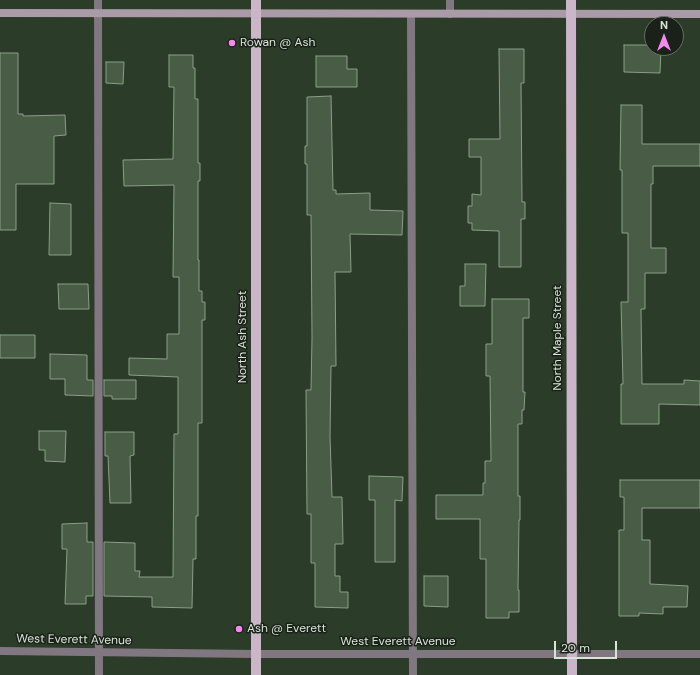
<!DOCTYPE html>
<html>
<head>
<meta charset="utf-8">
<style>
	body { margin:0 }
	#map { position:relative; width:700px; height:675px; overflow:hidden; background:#2b3c28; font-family:"DM Sans",sans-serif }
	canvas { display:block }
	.north { position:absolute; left:644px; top:16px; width:40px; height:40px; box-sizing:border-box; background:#192118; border:1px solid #666f65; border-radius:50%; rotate:0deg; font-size:11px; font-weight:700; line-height:16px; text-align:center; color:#d9e4d8 }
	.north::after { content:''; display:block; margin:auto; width:14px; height:18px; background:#f589ee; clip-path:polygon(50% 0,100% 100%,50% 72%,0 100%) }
	.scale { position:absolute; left:554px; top:641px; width:63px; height:18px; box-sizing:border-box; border:2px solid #d9e4d8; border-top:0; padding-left:5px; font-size:12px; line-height:14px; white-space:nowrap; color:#d9e4d8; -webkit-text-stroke:3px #192118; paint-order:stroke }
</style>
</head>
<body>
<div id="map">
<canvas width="700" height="675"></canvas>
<div class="north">N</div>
<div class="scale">20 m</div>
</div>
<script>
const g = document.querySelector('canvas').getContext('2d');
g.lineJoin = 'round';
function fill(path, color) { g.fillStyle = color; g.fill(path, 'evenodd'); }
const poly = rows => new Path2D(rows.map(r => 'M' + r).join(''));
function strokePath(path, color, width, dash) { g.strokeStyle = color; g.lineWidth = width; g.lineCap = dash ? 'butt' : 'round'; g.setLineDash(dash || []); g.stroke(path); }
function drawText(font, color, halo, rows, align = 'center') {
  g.font = font + ' "DM Sans",sans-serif'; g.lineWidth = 3; g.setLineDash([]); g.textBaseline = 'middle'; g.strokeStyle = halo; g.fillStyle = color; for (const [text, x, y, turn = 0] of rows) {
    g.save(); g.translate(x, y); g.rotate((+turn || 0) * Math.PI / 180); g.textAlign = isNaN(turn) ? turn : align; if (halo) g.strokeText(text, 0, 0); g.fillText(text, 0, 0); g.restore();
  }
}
const building = poly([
	[624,45,652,45,652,48,661,48,660,73,624,72,624,45],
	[499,49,524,49,524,83,521,83,522,202,525,202,525,219,521,219,521,267,499,267,499,231,472,230,472,223,468,223,468,206,472,206,472,194,481,195,481,157,469,157,469,139,500,139,499,49],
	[0,53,18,53,18,114,23,114,23,116,65,115,66,135,54,136,54,184,16,184,16,230,0,230,0,53],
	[169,55,193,55,193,68,195,68,195,99,198,99,198,163,200,163,200,181,198,181,198,260,199,260,199,291,202,291,202,302,205,302,205,320,202,320,202,423,198,423,198,516,196,516,196,559,193,559,192,608,152,607,152,597,104,596,104,542,135,543,135,571,140,571,139,577,173,577,174,434,178,434,178,377,129,375,129,358,167,359,167,334,179,334,179,277,173,277,174,185,124,186,123,160,173,159,174,87,169,87,169,55],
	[316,56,347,56,347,69,357,69,357,87,316,87,316,56],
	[106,62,124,62,123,84,106,83,106,62],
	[331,96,333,190,336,190,336,194,370,193,370,210,403,211,402,235,350,234,351,272,335,272,336,366,331,366,330,436,332,497,342,497,343,544,335,544,335,576,340,576,340,592,348,592,348,608,315,607,315,563,311,563,311,514,307,514,306,390,311,390,312,338,311,215,307,215,307,164,305,164,305,146,307,146,307,97,331,96],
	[621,105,642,105,642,144,700,144,700,166,653,166,653,184,651,184,651,248,666,248,666,273,645,273,645,309,641,309,642,384,684,384,684,380,700,381,700,405,659,404,659,424,621,424,621,384,623,384,621,302,628,302,628,233,622,233,622,170,620,170,621,105],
	[50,203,71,204,71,255,49,255,50,203],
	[465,264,486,264,485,306,460,306,460,286,465,286,465,264],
	[58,284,88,284,89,309,59,309,58,284],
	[492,299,529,299,529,318,523,318,523,392,525,392,524,410,522,410,522,424,518,424,518,496,520,496,520,520,519,520,518,590,519,590,519,612,509,612,509,618,486,618,486,559,480,559,480,519,436,519,436,495,483,495,483,483,485,483,485,461,491,461,490,376,486,376,486,344,492,344,492,299],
	[0,335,35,335,35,358,0,358,0,335],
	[50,354,87,355,87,380,93,380,93,396,65,395,65,379,50,379,50,354],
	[104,380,136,380,136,399,112,399,112,396,104,396,104,380],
	[39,431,66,431,65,462,45,461,45,450,39,450,39,431],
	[105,432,134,432,134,455,130,456,131,503,110,503,108,456,105,456,105,432],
	[369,476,403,477,402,501,395,500,395,562,375,562,375,500,369,500,369,476],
	[620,480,700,480,700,508,642,508,642,540,650,540,650,584,688,586,687,607,663,607,663,614,639,613,639,616,619,616,619,530,624,530,624,497,620,497,620,480],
	[87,523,87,542,93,542,93,596,86,596,86,604,65,604,67,549,62,549,62,524,87,523],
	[424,576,448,576,448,607,424,606,424,576]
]);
const lane = poly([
	[98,0,99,675],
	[450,0,450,14],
	[411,14,413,675]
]);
const street = poly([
	[0,651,256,654,700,654]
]);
const secondary = poly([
	[0,13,700,14]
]);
const primary = poly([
	[571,0,572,675],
	[256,675,256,0]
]);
const markers = [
	[232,43,4,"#f589ee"],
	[239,629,4,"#f589ee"]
];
const poiNames = [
	["Rowan @ Ash",240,43],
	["Ash @ Everett",247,629]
];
const streetNames = [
	["North Ash Street",243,337,-90],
	["North Maple Street",558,338,-90],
	["West Everett Avenue",74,640,1],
	["West Everett Avenue",398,642]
];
fill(building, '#495c46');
strokePath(building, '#8b9f88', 1);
strokePath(lane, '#817780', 8);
strokePath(street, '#817780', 8);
strokePath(secondary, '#ab9ba9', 8);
strokePath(primary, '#cbb6c9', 10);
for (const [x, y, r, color] of markers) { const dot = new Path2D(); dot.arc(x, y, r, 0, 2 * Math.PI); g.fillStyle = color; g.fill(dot); strokePath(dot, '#192118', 1.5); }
drawText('12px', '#d9e4d8', '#192118', poiNames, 'left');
drawText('12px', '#d9e4d8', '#192118', streetNames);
</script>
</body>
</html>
